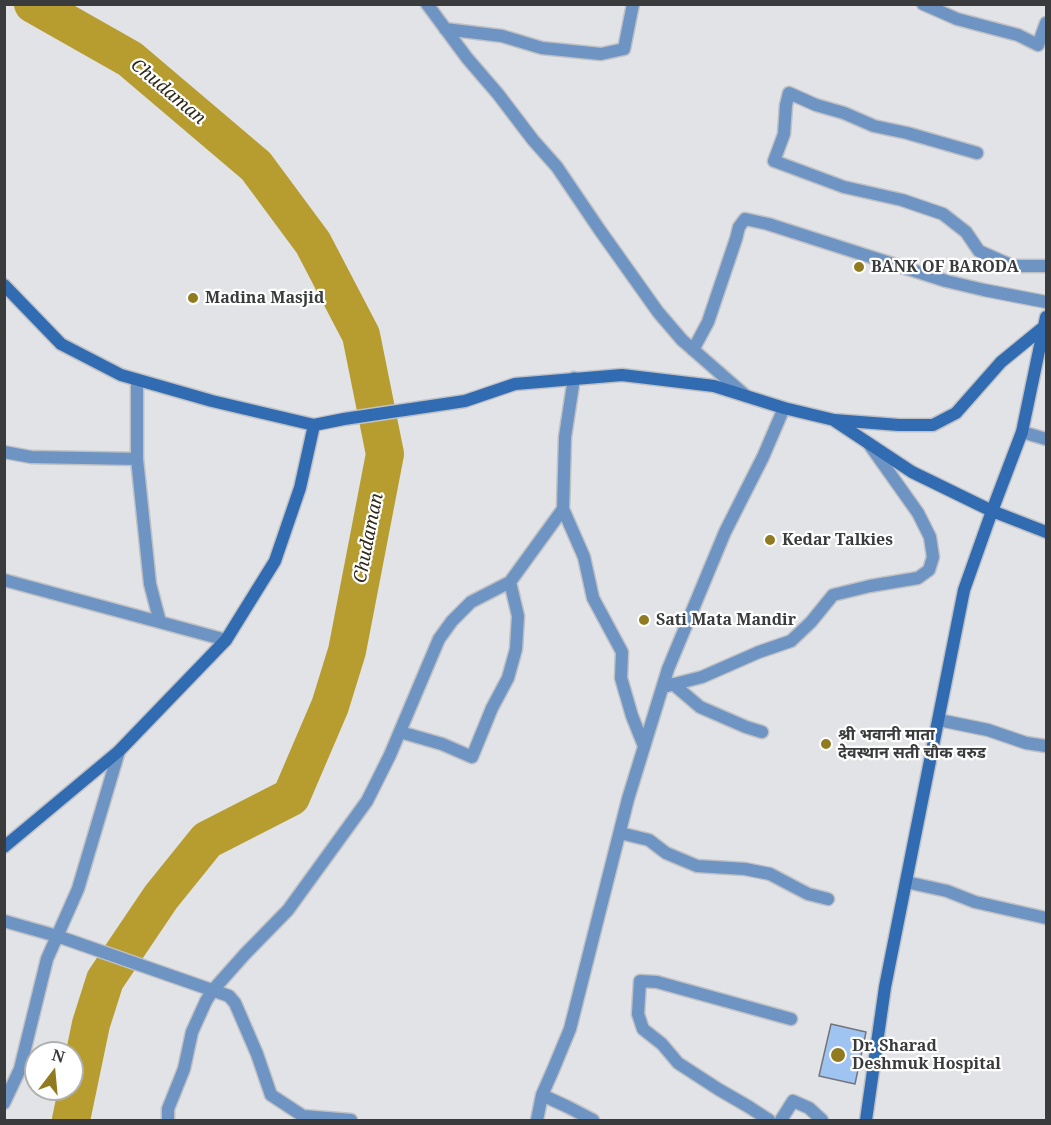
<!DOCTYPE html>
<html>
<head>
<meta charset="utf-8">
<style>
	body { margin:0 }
	#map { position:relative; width:1051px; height:1125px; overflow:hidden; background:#e1e3e7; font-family:"Noto Serif",serif }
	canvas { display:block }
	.frame { position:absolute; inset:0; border:6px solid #393b3c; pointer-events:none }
	.north { position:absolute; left:24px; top:1041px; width:60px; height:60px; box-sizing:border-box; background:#fff; border:2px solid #b0b1b1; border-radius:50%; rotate:16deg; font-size:16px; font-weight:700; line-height:24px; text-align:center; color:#393b3c }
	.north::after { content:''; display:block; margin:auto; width:21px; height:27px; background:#917b21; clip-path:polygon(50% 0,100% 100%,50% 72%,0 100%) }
</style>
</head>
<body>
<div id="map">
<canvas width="1051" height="1125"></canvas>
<div class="frame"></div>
<div class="north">N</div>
</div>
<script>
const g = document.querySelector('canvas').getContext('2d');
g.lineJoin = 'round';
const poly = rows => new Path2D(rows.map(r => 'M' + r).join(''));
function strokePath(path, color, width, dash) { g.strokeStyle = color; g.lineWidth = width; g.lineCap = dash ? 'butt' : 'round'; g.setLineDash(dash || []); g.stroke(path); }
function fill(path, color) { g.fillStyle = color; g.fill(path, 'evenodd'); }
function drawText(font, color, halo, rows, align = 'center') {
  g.font = font + ' "Noto Serif","Noto Sans Devanagari",serif'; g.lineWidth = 4.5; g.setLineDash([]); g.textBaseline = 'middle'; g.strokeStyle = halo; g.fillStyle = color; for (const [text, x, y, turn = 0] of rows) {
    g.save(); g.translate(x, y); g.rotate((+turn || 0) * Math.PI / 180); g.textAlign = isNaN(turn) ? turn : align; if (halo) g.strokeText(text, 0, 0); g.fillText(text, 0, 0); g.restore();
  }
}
const river = poly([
	[33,4,130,59,256,166,313,243,361,335,385,454,347,651,330,706,291,797,207,840,161,897,105,980,91,1024,71,1120]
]);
const building = poly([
	[831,1024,866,1032,855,1084,819,1076,831,1024]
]);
const street = poly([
	[427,4,467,58,498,94,533,140,557,167,599,229,658,312,682,340,746,396],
	[923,4,957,19,1018,35,1038,45,1046,23],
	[445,29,502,36,542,48,601,54,624,49,633,4],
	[977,153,907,133,874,126,844,113,816,105,789,93,786,105,784,134,774,161,844,187,902,200,943,214,966,232,979,251,1013,266,1046,266],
	[693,350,708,322,736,239,739,227,745,219,768,224,946,281,984,290,1046,302],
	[574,378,565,437,563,509,584,557,593,598,622,652,621,678,632,716,644,746],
	[1022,432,1046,439],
	[4,452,31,457,137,459,137,380],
	[137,459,150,584,160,622],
	[4,580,226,640],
	[673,684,700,707,746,727,762,732],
	[663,687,702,677,759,652,791,641,811,622,833,595,870,586,918,578,929,570,933,557,930,537,918,513,869,444],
	[939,720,988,730,1026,743,1046,746],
	[400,732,442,744,472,757,492,708,508,678,516,649,518,616,510,582],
	[620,833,649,840,666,853,697,866,745,869,770,874,808,894,828,899],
	[906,882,947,891,975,902,1046,918],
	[4,921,57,936,229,996,235,1003,257,1054,271,1095,303,1116,351,1120],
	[542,1095,568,1107,593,1120],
	[4,1103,20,1069,47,959,78,889,119,751],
	[168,1120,168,1109,184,1069,192,1032,206,1001,213,990,245,954,288,910,367,801,390,755,439,639,452,621,471,602,510,582,563,509],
	[537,1120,542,1095,553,1070,570,1029,628,799,668,669,725,532,763,457,784,408],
	[769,1120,749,1107,718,1089,678,1063,662,1044,643,1029,638,1014,640,981,657,982,791,1019],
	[781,1120,793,1101,809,1108,822,1120]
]);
const secondary = poly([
	[4,285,61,344,121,375,212,401,314,425],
	[835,421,912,472,992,511,1046,532],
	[4,847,119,751,226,640,275,561,300,488,314,425,344,419,465,401,515,384,622,375,714,386,784,408,834,420,899,425,933,425,956,413,1001,362,1045,326],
	[866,1120,885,987,964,590,992,511,1022,432,1046,317]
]);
const markers = [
	[859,267,6,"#917b21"],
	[193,298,6,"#917b21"],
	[770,540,6,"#917b21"],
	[644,620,6,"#917b21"],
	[826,744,6,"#917b21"],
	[838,1055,8,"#917b21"]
];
const poiNames = [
	["BANK OF BARODA",871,267],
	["Madina Masjid",205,298],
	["Kedar Talkies",782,540],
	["Sati Mata Mandir",656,620],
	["श्री भवानी माता",838,735],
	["देवस्थान सती चौक वरुड",838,753],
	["Dr. Sharad",852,1046],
	["Deshmuk Hospital",852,1064]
];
const waterNames = [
	["Chudaman",168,92,40],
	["Chudaman",369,538,-79]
];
strokePath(river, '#b79c30', 38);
fill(building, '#a0c4f2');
strokePath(building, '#737679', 1.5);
strokePath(street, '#bfc1c5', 15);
strokePath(secondary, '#bfc1c5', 15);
strokePath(street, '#6e94c4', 12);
strokePath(secondary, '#316bb1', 12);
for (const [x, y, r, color] of markers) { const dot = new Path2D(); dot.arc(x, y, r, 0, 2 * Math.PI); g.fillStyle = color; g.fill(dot); strokePath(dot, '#fff', 2); }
drawText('bold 16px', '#393b3c', '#fff', poiNames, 'left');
drawText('italic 18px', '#2f2a18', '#fff', waterNames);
</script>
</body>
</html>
